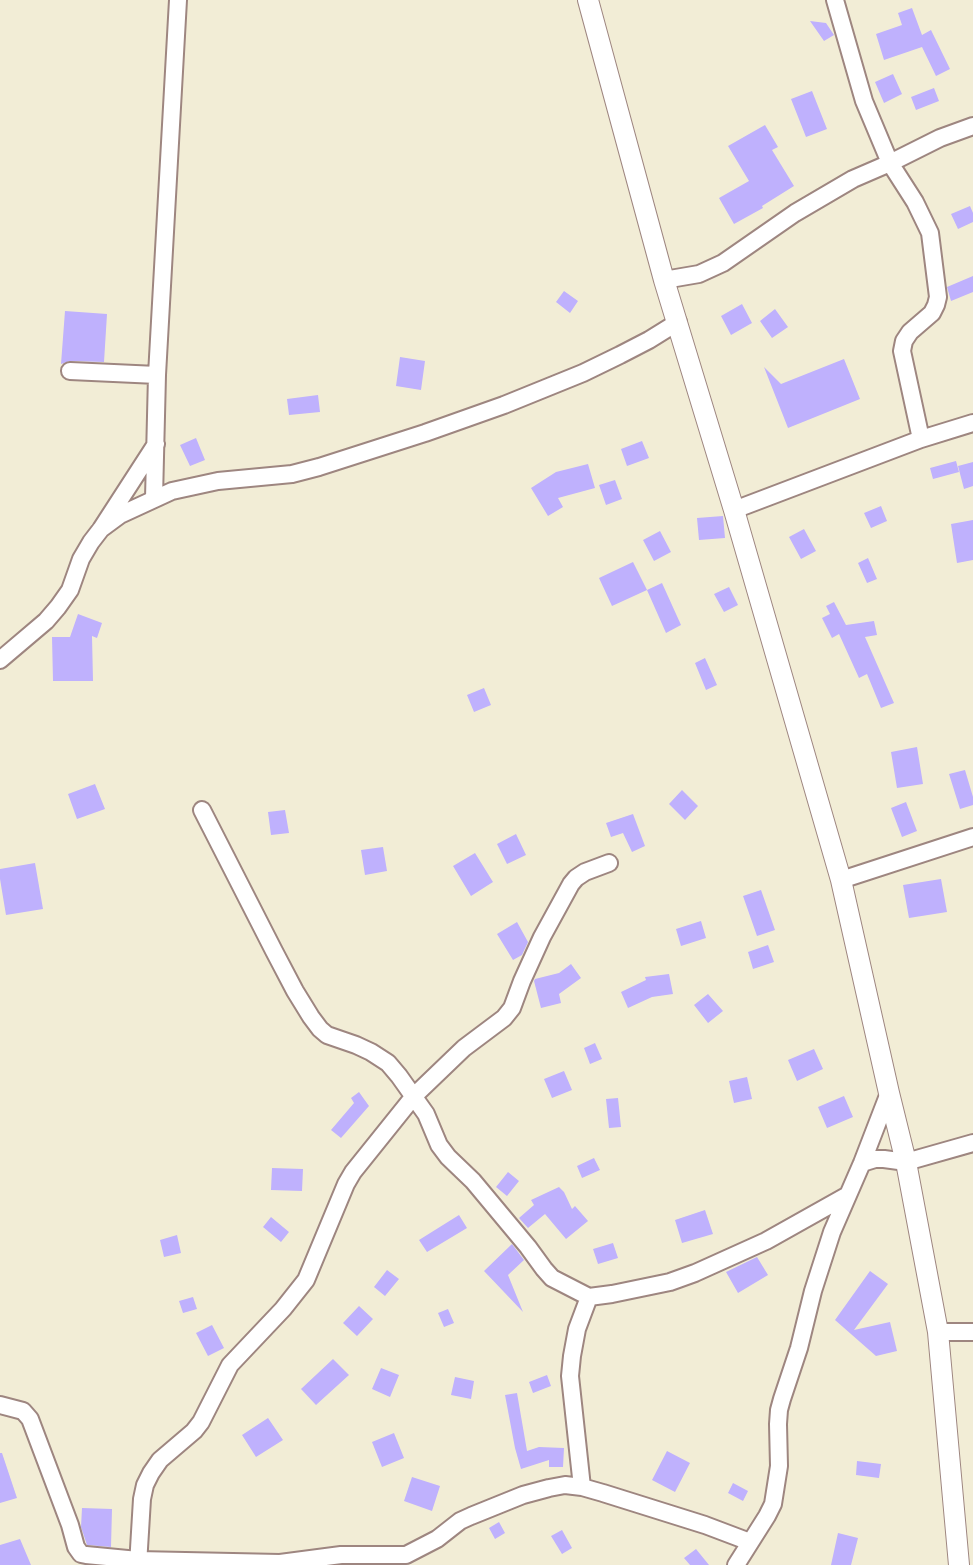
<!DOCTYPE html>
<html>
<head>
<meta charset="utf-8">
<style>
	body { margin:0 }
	canvas { display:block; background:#f2edd6 }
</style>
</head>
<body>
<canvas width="973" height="1565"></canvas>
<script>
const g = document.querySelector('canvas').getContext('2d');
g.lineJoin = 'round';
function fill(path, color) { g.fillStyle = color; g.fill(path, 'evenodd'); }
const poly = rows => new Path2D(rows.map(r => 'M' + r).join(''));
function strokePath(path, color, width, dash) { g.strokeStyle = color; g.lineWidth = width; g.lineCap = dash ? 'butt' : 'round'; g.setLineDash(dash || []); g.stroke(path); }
const building = poly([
	[912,8,922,35,931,30,950,69,936,76,922,47,884,60,876,34,902,25,898,13],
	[810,21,826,23,834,35,824,41],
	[893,74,902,94,884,103,875,82],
	[934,88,939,101,916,110,911,97],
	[812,91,827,129,806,137,791,99],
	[765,125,778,147,772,150,794,186,762,206,763,208,734,224,719,198,749,181,728,146],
	[970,206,973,213,973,222,958,229,951,214],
	[973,276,973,292,951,301,947,287],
	[564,291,578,301,570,313,556,302],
	[742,304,752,323,731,335,721,316],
	[775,309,788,327,772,338,760,321],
	[65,311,107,314,104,362,70,361,61,364],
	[400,357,425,361,421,390,396,386],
	[844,359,860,399,788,428,764,367,781,384],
	[318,395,320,412,289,415,287,399],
	[196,438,205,460,190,466,180,445],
	[642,441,649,458,627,466,621,449],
	[956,461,959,472,933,479,930,468],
	[973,462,973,486,964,489,958,466],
	[588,464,595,488,558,498,563,507,548,516,531,488,556,472],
	[615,480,622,499,606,505,599,485],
	[881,506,887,521,871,528,864,513],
	[723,516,725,538,699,540,697,518],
	[973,520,973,560,957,563,951,524],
	[804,529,816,551,801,559,789,537],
	[660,531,671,552,654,561,643,540],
	[868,558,877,579,867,583,858,563],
	[633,562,647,590,612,606,599,578],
	[662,583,681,625,666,633,647,590],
	[729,587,738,605,724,612,714,594],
	[834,602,846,625,874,621,877,635,865,637,894,703,881,708,867,674,859,678,839,634,832,638,822,618,830,614,826,606],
	[78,614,102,623,97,638,92,636,93,681,53,681,52,637,70,637],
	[705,658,717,685,706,690,695,663],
	[484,688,491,705,474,712,467,695],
	[917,747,923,784,897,788,891,752],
	[965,770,973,797,973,805,960,809,949,774],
	[95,784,105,809,77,819,68,794],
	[682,790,698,806,685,820,669,804],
	[906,802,917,831,902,837,891,808],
	[285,810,289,833,271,835,268,812],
	[633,814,645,846,632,852,623,833,611,837,606,823],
	[516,834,526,855,507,864,497,844],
	[383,847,387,871,365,875,361,850],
	[475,853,493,882,471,896,453,866],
	[35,863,43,909,6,915,0,879,0,869],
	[941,879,947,912,909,918,903,885],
	[761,890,775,930,757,936,743,896],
	[701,921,706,938,681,946,676,929],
	[517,922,528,942,522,955,513,960,497,934],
	[768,945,774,962,753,969,748,952],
	[571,964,581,978,559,994,561,1003,541,1008,534,981,535,979,559,973],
	[669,974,673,994,652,997,628,1008,621,992,646,980,645,977],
	[708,994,723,1011,708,1023,694,1005],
	[595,1043,602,1059,590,1064,584,1048],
	[814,1049,823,1069,797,1081,788,1060],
	[564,1071,572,1090,552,1098,544,1079],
	[747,1077,752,1099,734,1103,729,1081],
	[359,1092,369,1106,341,1138,331,1130,354,1103,351,1098],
	[844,1096,853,1117,827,1128,818,1107],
	[618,1098,621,1127,609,1128,606,1099],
	[594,1158,600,1170,582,1178,577,1166],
	[272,1168,303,1169,302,1191,271,1190],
	[508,1172,519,1181,507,1196,496,1187],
	[559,1187,564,1192,572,1209,575,1206,588,1221,566,1239,545,1214,528,1228,519,1218,534,1205,531,1200],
	[705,1210,713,1234,682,1243,675,1220],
	[459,1215,467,1228,427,1252,419,1240],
	[271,1217,289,1232,281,1242,263,1227],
	[177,1235,181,1253,164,1257,160,1240],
	[613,1243,618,1258,598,1264,593,1249],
	[512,1244,524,1260,508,1275,523,1312,484,1271],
	[757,1257,768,1275,738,1293,726,1272],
	[387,1270,399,1279,385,1296,374,1287],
	[870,1271,888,1284,854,1330,890,1322,897,1351,876,1356,835,1320],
	[193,1297,197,1309,183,1313,179,1301],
	[359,1306,373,1319,357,1336,343,1323],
	[448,1309,454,1323,444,1327,438,1313],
	[212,1325,224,1348,208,1356,196,1333],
	[333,1359,349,1375,316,1405,301,1389],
	[381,1368,399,1375,390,1397,372,1389],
	[547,1375,551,1386,533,1393,529,1382],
	[455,1377,474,1381,471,1399,451,1395],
	[517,1393,527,1451,539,1447,564,1448,563,1467,549,1467,549,1460,521,1469,515,1448,505,1395],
	[268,1418,283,1440,256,1457,242,1435],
	[394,1433,404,1458,382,1467,372,1442],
	[667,1451,690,1463,675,1492,652,1480],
	[0,1453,2,1453,17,1498,0,1503],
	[857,1461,881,1464,879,1478,856,1475],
	[412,1477,440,1486,432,1511,404,1501],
	[733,1483,748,1491,743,1501,728,1493],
	[82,1508,112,1509,111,1547,87,1545,81,1527],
	[499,1522,505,1533,495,1539,489,1528],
	[562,1530,572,1548,562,1554,551,1536],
	[838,1533,858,1538,851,1565,831,1565],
	[20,1539,31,1565,0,1565,0,1545],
	[696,1549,709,1565,690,1565,684,1558]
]);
const minor = poly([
	[835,0,864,101,890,163,915,202,930,233,938,297,936,305,932,313,910,332,904,341,902,351,921,439],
	[664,280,699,274,723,263,795,213,853,179,890,163,940,138,973,126],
	[70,371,157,375],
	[154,498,157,375,178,0],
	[734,510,921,439,973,423],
	[101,529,120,515,172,491,218,481,292,474,319,467,425,433,504,405,583,373,620,355,649,340,678,322],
	[0,660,46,621,58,607,70,590,81,559,91,542,101,529,156,444],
	[202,810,274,951,295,991,311,1017,320,1029,327,1035,356,1045,371,1052,388,1063,399,1076,426,1114,439,1145,448,1157,473,1181,528,1247,544,1269,552,1278,589,1297,612,1294,670,1282,695,1273,766,1241,848,1195],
	[841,880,973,837],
	[862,1163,875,1159,884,1159,906,1162,973,1143],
	[938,1332,973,1332],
	[0,1405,23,1411,30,1419,70,1525,76,1547,81,1554,86,1555,138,1560,280,1563,341,1555,406,1555,437,1539,460,1521,471,1516,523,1495,549,1488,565,1485,582,1487,603,1493,705,1525,750,1542],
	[582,1487,570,1376,572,1356,577,1329,589,1297],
	[138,1565,142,1499,145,1485,151,1473,160,1460,194,1431,201,1422,230,1365,283,1309,306,1280,346,1184,353,1172,414,1096,464,1048,504,1018,512,1008,522,981,542,937,571,884,576,878,585,872,609,863],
	[736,1565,767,1516,773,1504,779,1466,778,1424,779,1410,782,1399,799,1348,813,1291,832,1232,862,1163,889,1093]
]);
const tertiary = poly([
	[588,0,664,280,734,510,841,880,889,1093,906,1162,938,1332,959,1565]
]);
fill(building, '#bfb1fd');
strokePath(minor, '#9e8680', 20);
strokePath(tertiary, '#9e8680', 22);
strokePath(minor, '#fff', 16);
strokePath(tertiary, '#fff', 20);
</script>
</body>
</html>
